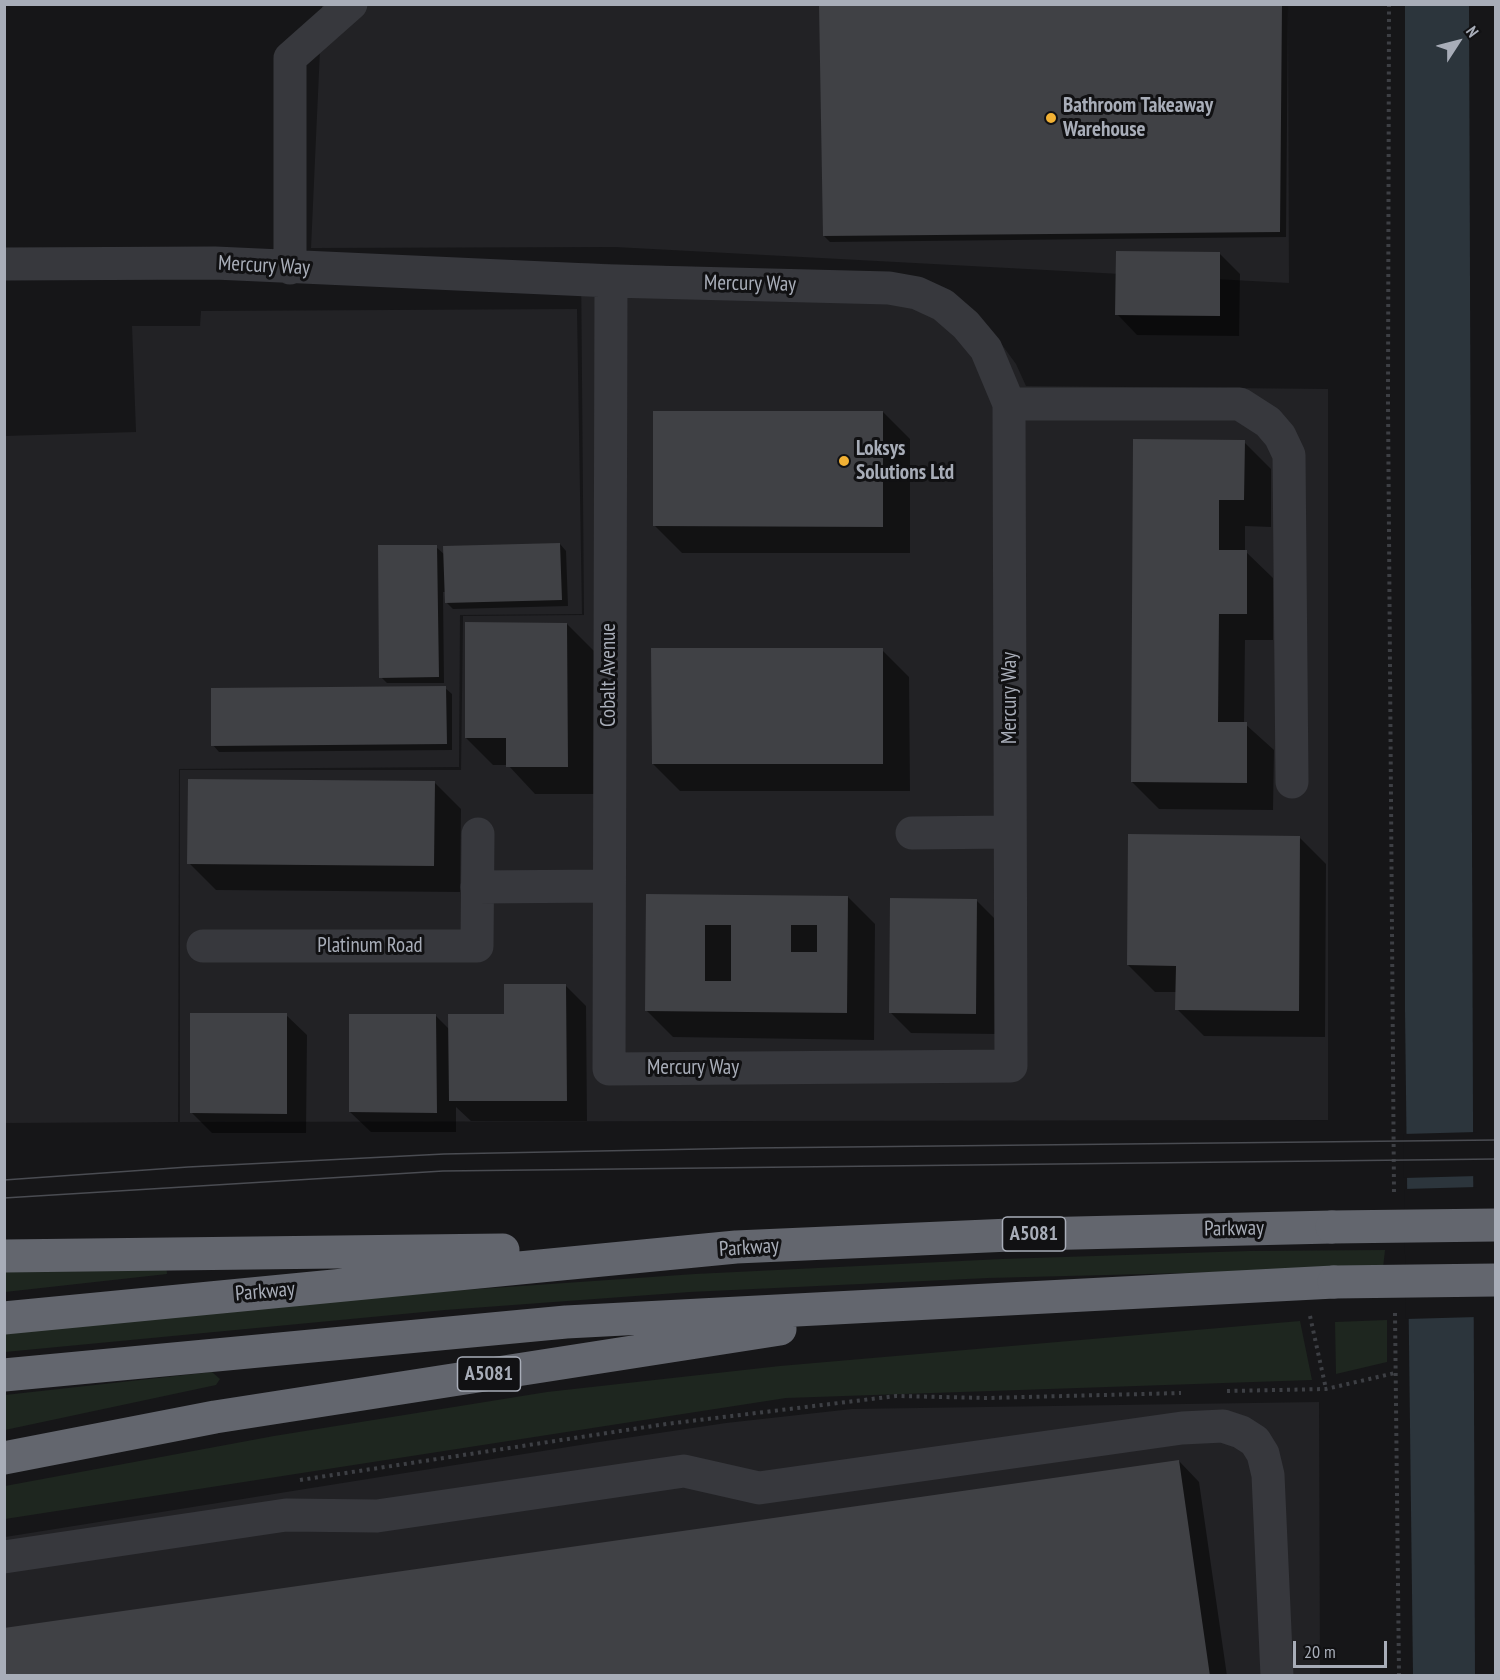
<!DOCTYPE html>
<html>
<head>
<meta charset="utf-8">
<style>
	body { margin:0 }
	#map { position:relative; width:1500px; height:1680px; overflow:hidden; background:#161618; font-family:"PT Sans Narrow",sans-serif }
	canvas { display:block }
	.frame { position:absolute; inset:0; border:6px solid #a8adb8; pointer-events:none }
	.north { position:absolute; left:1428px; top:12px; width:60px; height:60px; -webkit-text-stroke:4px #111113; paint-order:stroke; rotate:54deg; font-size:16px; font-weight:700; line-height:24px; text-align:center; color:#a8adb8 }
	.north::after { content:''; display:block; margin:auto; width:21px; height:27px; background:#a8adb8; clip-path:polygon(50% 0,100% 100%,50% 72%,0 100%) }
	.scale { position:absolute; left:1293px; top:1641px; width:94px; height:27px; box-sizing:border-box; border:3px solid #a8adb8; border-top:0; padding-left:8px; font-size:18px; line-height:21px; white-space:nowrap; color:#a8adb8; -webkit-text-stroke:4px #111113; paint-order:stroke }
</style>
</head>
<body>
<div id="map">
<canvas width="1500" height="1680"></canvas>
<div class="frame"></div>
<div class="north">N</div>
<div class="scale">20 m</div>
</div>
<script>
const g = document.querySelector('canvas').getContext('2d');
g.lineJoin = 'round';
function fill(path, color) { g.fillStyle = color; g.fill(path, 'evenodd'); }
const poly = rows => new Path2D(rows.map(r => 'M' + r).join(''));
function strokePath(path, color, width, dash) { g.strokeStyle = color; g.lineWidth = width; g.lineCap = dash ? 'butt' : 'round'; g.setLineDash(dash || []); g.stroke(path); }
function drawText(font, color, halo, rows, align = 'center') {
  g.font = font + ' "PT Sans Narrow",sans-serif'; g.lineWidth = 6; g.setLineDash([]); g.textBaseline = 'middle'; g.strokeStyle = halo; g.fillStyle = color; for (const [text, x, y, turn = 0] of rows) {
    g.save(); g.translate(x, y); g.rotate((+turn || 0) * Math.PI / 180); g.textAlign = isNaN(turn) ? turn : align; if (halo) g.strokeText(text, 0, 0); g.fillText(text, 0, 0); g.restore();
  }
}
const built = poly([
	[322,5,1288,5,1289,283,615,247,311,248],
	[581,263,899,274,989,327,1016,364,1026,386,1328,389,1328,1120,180,1122,180,770,461,770,463,616,584,615],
	[577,309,582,614,460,615,459,767,179,769,178,1122,5,1123,4,436,136,432,132,326,200,326,201,311],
	[1319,1402,1320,1675,5,1676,5,1537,599,1442,726,1423,852,1409]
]);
const green = poly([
	[1385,1250,1383,1268,988,1278,690,1292,445,1310,5,1352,4,1334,406,1294,695,1274,1002,1259,1249,1251],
	[166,1262,167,1274,5,1292,4,1268],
	[1387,1320,1387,1362,1336,1374,1335,1322],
	[1300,1321,1312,1380,786,1398,5,1519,5,1486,274,1436,547,1392,780,1366],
	[212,1372,220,1379,216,1385,5,1430,5,1395]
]);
const water = poly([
	[1405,5,1469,5,1475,1676,1413,1675,1405,1010]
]);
const pier = poly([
	[1477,1132,1477,1176,1404,1178,1403,1134],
	[1477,1187,1477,1317,1406,1319,1404,1189]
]);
const shadow = poly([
	[821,4,1288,4,1286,237,830,242,824,236],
	[1219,253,1240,274,1239,336,1137,335,1117,314],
	[883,412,910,439,910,553,682,553,655,526],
	[1134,441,1244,442,1271,469,1271,527,1245,526,1245,551,1273,578,1273,640,1245,640,1244,723,1274,750,1273,810,1159,809,1132,782],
	[560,544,566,551,568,606,453,609,446,602,446,592,443,592,444,683,387,683,381,677,436,547,445,555],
	[567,624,594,651,594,794,535,794,508,765,493,765,466,738],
	[882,650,909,677,910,791,680,791,653,764],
	[445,688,452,694,452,750,219,752,213,745],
	[434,782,461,809,460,892,216,890,189,863],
	[1299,837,1326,864,1325,1037,1204,1036,1177,1009,1177,992,1155,992,1128,965],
	[647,895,848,897,875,924,874,1040,673,1037,646,1010],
	[977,901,997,921,996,1034,911,1033,891,1013],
	[565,985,586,1006,587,1121,471,1121,456,1107,456,1132,371,1132,350,1112,436,1016,449,1029,505,1016],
	[286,1015,307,1035,306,1133,212,1133,191,1112],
	[1179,1461,1199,1482,1227,1676,4,1676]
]);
const building = poly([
	[819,4,1282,4,1280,232,823,236],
	[1116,251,1220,252,1220,316,1115,315],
	[653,411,883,411,883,527,653,526],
	[1133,439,1245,440,1244,500,1219,500,1219,550,1247,550,1247,614,1219,614,1218,722,1247,722,1247,783,1131,782],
	[560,543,562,600,445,603,443,546],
	[378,545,437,545,439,677,379,678],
	[465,622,567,623,568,767,506,767,506,738,465,738],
	[651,648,883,648,883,764,652,764],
	[446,686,447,744,211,746,211,688],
	[188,779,435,781,434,866,187,864],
	[1128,834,1300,836,1299,1011,1175,1010,1176,966,1127,965],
	[646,894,848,896,847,1013,645,1011],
	[705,925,731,925,731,981,705,981],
	[791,925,817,925,817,952,791,952],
	[890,898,977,899,976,1014,889,1013],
	[504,984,566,984,567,1101,449,1101,448,1014,504,1014],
	[190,1013,287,1013,287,1114,190,1113],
	[349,1014,436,1014,437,1113,349,1112],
	[1179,1460,1210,1676,4,1676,4,1628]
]);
const path = poly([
	[1389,4,1388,402,1394,1195],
	[1395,1313,1399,1676],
	[1310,1316,1326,1389],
	[1227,1391,1326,1389,1395,1373],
	[300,1480,666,1424,896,1396,987,1398,1181,1393]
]);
const minor = poly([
	[4,264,215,263,611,281,889,288,917,293,943,305,966,325,986,349,1009,404,1011,1066,609,1069,611,281],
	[290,268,290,58,351,4],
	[1009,404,1240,404,1268,422,1280,436,1289,455,1292,782],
	[912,833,1010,832],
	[477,887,608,886],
	[203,946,477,946,478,834],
	[4,1557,286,1515,377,1516,684,1471,759,1488,1182,1428,1223,1426,1241,1432,1255,1441,1263,1454,1268,1475,1277,1676]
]);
const highway = poly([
	[4,1256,503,1250],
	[4,1318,736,1247,1033,1234,1332,1227],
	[4,1375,566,1322,1334,1282],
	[4,1458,215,1417,780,1329]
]);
const tram = poly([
	[4,1180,188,1167,444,1154,754,1148,1496,1140],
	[4,1198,443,1171,1496,1159]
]);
const highwayBridge = poly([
	[1332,1227,1496,1225],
	[1334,1282,1496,1280]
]);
const markers = [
	[1051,118,6,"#f2b134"],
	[844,461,6,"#f2b134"]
];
const shields = [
	[1034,1234,63],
	[489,1374,63]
];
const shieldNames = [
	["A5081",1034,1234],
	["A5081",489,1374]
];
const poiNames = [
	["Bathroom Takeaway",1063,106],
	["Warehouse",1063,130],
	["Loksys",856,449],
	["Solutions Ltd",856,473]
];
const streetNames = [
	["Mercury Way",264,266,3],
	["Mercury Way",750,284,1],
	["Cobalt Avenue",609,675,-90],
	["Mercury Way",1010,698,-90],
	["Platinum Road",370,946],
	["Mercury Way",693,1068],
	["Parkway",1234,1229,-1],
	["Parkway",749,1248,-4],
	["Parkway",265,1292,-5]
];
fill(built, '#222225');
fill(green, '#1e261f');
fill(water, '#2c353c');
fill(pier, '#161618');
fill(shadow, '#0007');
fill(building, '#404145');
strokePath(path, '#3d3f44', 4, [3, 4.5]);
strokePath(minor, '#37383d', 33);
strokePath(highway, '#63666e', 33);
strokePath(tram, '#4a4c52', 1.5);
strokePath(highwayBridge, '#63666e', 33);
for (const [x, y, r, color] of markers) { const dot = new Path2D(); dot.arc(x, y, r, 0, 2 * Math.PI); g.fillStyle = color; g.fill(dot); strokePath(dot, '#111113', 2); }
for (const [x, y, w] of shields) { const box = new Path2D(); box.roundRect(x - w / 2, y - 17, w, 34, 4.5); g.fillStyle = '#111113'; g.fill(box); strokePath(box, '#a8adb8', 1.5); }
drawText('bold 20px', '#a8adb8', null, shieldNames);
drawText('bold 21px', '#a8adb8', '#111113', poiNames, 'left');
drawText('21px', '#a8adb8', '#111113', streetNames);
</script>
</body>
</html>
